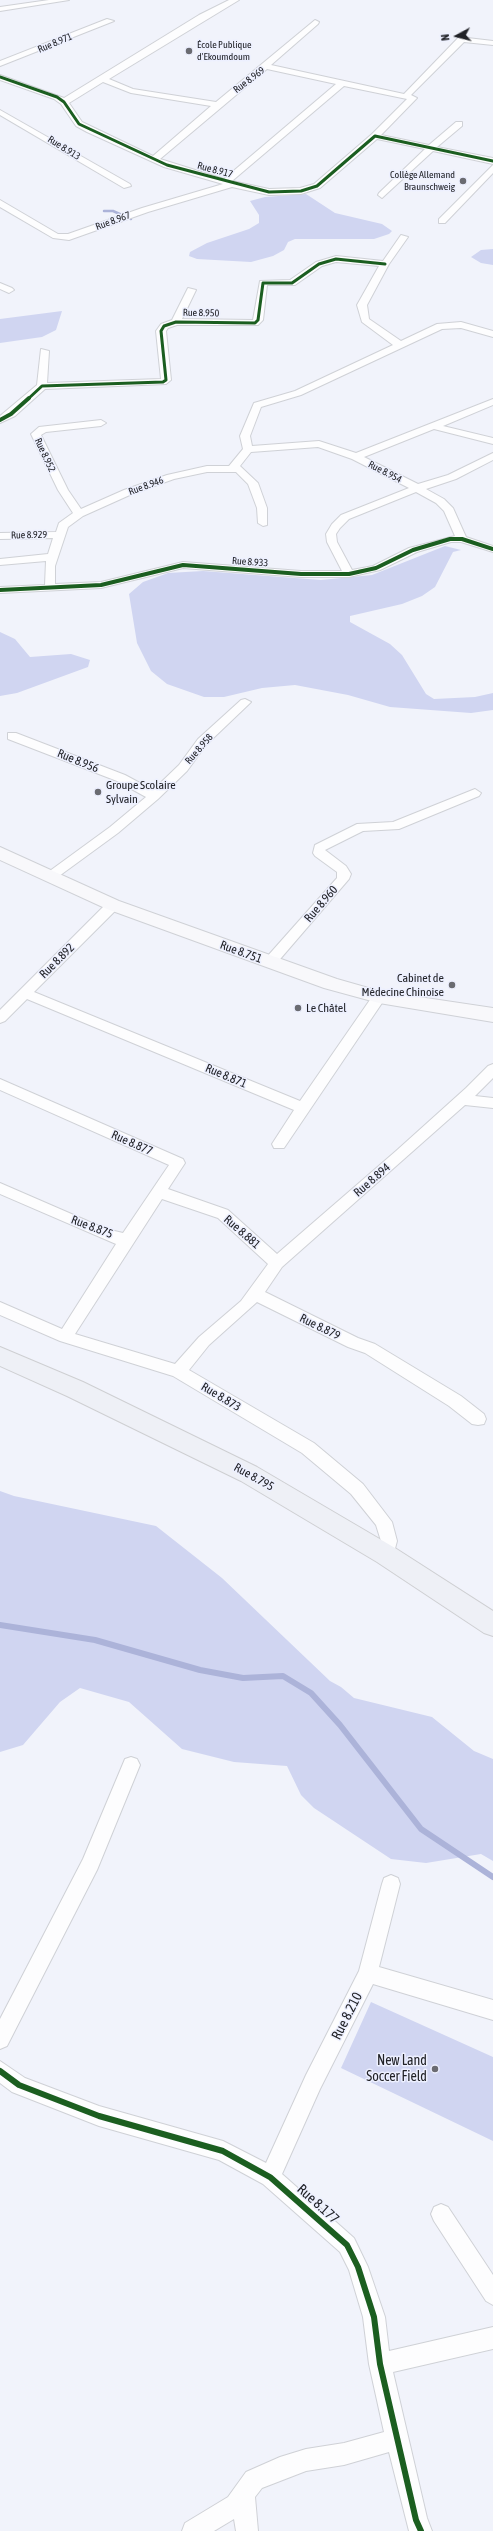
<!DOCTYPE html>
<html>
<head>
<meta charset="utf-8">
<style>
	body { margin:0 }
	#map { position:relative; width:493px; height:2531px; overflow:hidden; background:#f1f3fb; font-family:"Asap Condensed",sans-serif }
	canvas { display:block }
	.north { position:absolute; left:437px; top:16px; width:40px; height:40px; -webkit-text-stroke:3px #edf0ff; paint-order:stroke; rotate:263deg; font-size:11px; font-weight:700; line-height:16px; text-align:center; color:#212227 }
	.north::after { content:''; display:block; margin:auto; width:14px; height:18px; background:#212227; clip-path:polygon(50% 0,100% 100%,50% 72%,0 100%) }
</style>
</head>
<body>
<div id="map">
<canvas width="493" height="2531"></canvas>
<div class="north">N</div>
</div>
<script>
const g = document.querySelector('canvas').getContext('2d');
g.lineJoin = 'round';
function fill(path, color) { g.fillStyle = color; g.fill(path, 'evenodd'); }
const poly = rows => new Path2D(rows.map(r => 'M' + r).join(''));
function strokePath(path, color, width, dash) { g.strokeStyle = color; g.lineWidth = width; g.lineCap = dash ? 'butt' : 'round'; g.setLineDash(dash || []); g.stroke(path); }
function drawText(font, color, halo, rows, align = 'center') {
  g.font = font + ' "Asap Condensed",sans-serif'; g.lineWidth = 3; g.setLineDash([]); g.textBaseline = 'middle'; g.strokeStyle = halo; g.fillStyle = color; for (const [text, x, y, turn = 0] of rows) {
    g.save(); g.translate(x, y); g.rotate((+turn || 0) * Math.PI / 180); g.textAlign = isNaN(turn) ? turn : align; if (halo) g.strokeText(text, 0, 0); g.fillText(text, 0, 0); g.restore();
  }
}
const green = poly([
	[306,194,335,213,382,224,392,231,389,234,374,239,295,239,288,242,284,250,273,256,251,262,197,259,189,256,190,252,207,243,249,229,259,223,259,215,250,201,265,197],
	[493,249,493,265,481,263,471,257,481,250],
	[62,311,56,330,42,337,0,343,0,319],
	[445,546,461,550,453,552,435,587,422,596,402,604,350,616,350,622,390,644,402,655,426,694,434,699,475,697,493,693,493,710,471,713,390,707,348,695,295,685,262,688,224,697,204,697,167,684,151,671,137,643,129,594,143,582,168,573,203,571,321,580,372,575],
	[0,632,15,639,30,657,71,654,90,660,88,667,17,693,0,696],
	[0,1491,14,1496,156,1526,222,1578,330,1681,341,1687,354,1698,432,1717,474,1751,493,1759,493,1861,481,1854,426,1863,391,1859,314,1808,301,1795,287,1766,234,1762,182,1749,129,1702,80,1688,60,1702,23,1745,0,1752],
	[371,2002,493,2057,493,2141,341,2068]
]);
const streamFar1 = poly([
	[104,211,113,211,131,219]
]);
const stream = poly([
	[0,1625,95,1640,200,1670,243,1678,283,1676,311,1693,340,1725,421,1829,493,1877]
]);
const minor = poly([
	[49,0,69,0,0,11,0,7,49,0],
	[229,0,239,0,109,79,133,89,216,102,315,20,319,22,318,24,271,65,404,94,459,37,493,41,493,45,464,42,411,95,417,98,381,135,429,145,456,122,462,122,462,126,437,147,493,158,493,164,433,151,382,198,378,195,379,193,425,149,377,139,320,188,301,194,269,195,232,187,148,212,69,240,53,238,0,207,0,200,58,234,68,234,142,208,223,184,164,167,87,132,76,126,61,104,54,99,0,80,0,75,64,98,199,15,229,0],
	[267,69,336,84,224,179,160,159,267,69],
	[103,82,131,93,211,106,153,156,82,122,69,103,103,82],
	[344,86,407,99,372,134,314,184,300,188,269,189,232,181,344,86],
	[107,19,114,21,0,66,0,61,107,19],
	[0,110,130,184,131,186,124,188,0,115,0,110],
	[493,165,493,173,445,223,439,223,439,219,493,165],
	[401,235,408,237,389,264,367,305,369,319,401,341,437,324,461,322,493,331,493,337,461,328,442,329,301,395,261,407,250,436,252,446,319,441,356,453,493,399,493,405,443,426,493,438,493,444,434,429,364,457,418,484,448,475,493,453,493,460,456,479,426,489,444,499,453,508,466,537,493,546,493,552,461,542,451,542,417,552,380,570,349,577,301,577,183,568,101,588,0,593,0,587,45,585,46,561,0,565,0,559,48,554,53,538,0,539,0,533,56,532,59,523,73,513,58,490,31,434,39,427,101,420,106,423,101,426,46,432,41,435,68,490,81,509,124,490,167,475,207,466,229,466,243,449,240,436,254,403,295,391,393,345,362,322,357,305,379,266,336,262,322,266,295,285,267,285,263,320,258,325,177,325,168,328,166,331,171,380,166,384,45,389,15,416,0,423,0,416,37,385,41,349,49,351,47,383,161,379,156,331,161,324,172,320,188,288,196,290,182,319,253,320,260,281,290,280,316,262,336,256,383,261,401,235],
	[318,447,352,459,409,488,341,515,332,524,326,534,327,542,342,571,301,571,183,562,101,582,55,584,55,566,68,527,83,516,132,494,174,479,207,472,236,472,248,484,257,508,258,523,263,526,267,525,267,508,258,483,240,466,251,452,318,447],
	[416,492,436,503,444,511,455,536,409,548,373,566,352,570,337,542,336,534,340,528,349,519,416,492],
	[0,283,12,288,14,290,9,293,0,289,0,283],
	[245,699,251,702,249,704,206,745,187,771,158,799,118,833,55,879,47,879,45,876,47,873,110,827,146,797,117,781,8,739,8,733,16,733,125,775,153,790,179,765,198,739,241,700,245,699],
	[475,789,481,793,479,796,399,829,363,831,325,850,346,866,351,874,349,879,275,965,265,965,263,962,265,959,337,878,337,872,315,856,313,853,315,845,357,824,393,822,475,789],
	[113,901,118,902,119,905,118,908,34,992,300,1101,374,994,384,994,386,997,384,1000,284,1148,274,1148,272,1144,294,1110,27,999,5,1021,0,1023,0,1010,108,902,113,901],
	[493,1064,493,1078,475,1096,493,1098,493,1108,465,1105,282,1267,265,1292,358,1338,375,1344,461,1396,484,1414,486,1419,484,1424,478,1425,472,1424,449,1406,365,1353,348,1347,257,1302,209,1345,189,1370,314,1443,363,1484,392,1522,397,1541,392,1560,386,1562,380,1560,378,1555,381,1541,376,1525,351,1494,302,1453,173,1376,60,1341,0,1315,0,1302,62,1329,116,1244,0,1194,0,1183,106,1229,123,1233,169,1165,0,1090,0,1079,183,1159,185,1163,168,1189,228,1210,277,1254,396,1151,466,1088,488,1066,493,1064],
	[162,1199,218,1218,268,1264,241,1301,199,1337,175,1364,75,1334,162,1199],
	[131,1757,137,1759,140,1765,97,1870,7,2046,0,2049,0,2019,83,1859,125,1759,131,1757],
	[391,1875,398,1878,400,1884,379,1967,493,2000,493,2020,373,1984,320,2089,282,2174,354,2238,368,2267,385,2317,389,2351,493,2327,493,2349,393,2372,427,2518,432,2531,409,2531,389,2452,344,2465,306,2471,262,2488,255,2497,258,2531,236,2531,234,2519,214,2531,182,2531,185,2523,228,2497,246,2472,280,2457,306,2449,344,2443,384,2432,369,2364,363,2317,349,2270,340,2252,263,2184,219,2160,99,2126,12,2092,0,2083,0,2061,25,2078,99,2106,223,2141,266,2163,306,2075,359,1971,382,1884,384,1878,391,1875],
	[441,2204,448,2207,493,2275,493,2305,486,2301,434,2221,431,2214,434,2207,441,2204]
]);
const secondary = poly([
	[0,847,119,901,337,979,379,991,493,1008,493,1022,379,1003,324,988,107,909,0,860,0,847]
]);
const trunk = poly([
	[0,1347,83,1382,257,1467,395,1548,493,1611,493,1636,484,1633,377,1562,241,1481,67,1396,0,1366,0,1347]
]);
const cyclewayFar2 = poly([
	[0,77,57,97,64,102,79,124,167,165,269,192,301,191,317,186,375,136,493,161],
	[28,399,42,386,163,382,166,380,161,331,164,326,176,322,255,323,258,320,263,283,292,283,319,264,336,259,385,264]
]);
const cyclewayFar1 = poly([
	[0,420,11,414,29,398],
	[0,590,101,585,183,565,301,574,349,574,376,568,413,550,450,539,462,539,493,549]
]);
const cycleway = poly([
	[0,2071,19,2085,99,2116,223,2151,270,2177,347,2245,358,2267,374,2317,380,2364,416,2520,421,2531]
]);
const markers = [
	[189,51,4,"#6a6b71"],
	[463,181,4,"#6a6b71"],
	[98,792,4,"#6a6b71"],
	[452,985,4,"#6a6b71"],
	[298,1008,4,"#6a6b71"],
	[435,2069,4,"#6a6b71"]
];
const farStreetnames = [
	["Rue 8.971",55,43,-23],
	["Rue 8.969",249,80,-37],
	["Rue 8.913",64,148,32],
	["Rue 8.917",215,170,15],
	["Rue 8.967",113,221,-20],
	["Rue 8.950",201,313,1],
	["Rue 8.952",45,455,65],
	["Rue 8.954",385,472,27],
	["Rue 8.946",146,486,-20],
	["Rue 8.929",29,535,-1],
	["Rue 8.933",250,562,4],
	["Rue 8.958",199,749,-49]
];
const farPoinames = [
	["École Publique",197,45],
	["d'Ekoumdoum",197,57],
	["Collège Allemand",455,175,"right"],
	["Braunschweig",455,187,"right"]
];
const streetNames = [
	["Rue 8.956",78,761,22],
	["Rue 8.960",321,904,-49],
	["Rue 8.751",241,952,20],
	["Rue 8.892",57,961,-45],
	["Rue 8.871",226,1076,23],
	["Rue 8.877",132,1143,24],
	["Rue 8.894",372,1180,-41],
	["Rue 8.875",92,1227,21],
	["Rue 8.881",242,1232,41],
	["Rue 8.879",320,1327,26],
	["Rue 8.873",221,1397,31],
	["Rue 8.795",254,1477,29]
];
const poiNames = [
	["Groupe Scolaire",106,785],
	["Sylvain",106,799],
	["Cabinet de",444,978,"right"],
	["Médecine Chinoise",444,992,"right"],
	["Le Châtel",306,1008]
];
const nearStreetnames = [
	["Rue 8.210",347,2016,-63],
	["Rue 8.177",318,2204,42]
];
const nearPoinames = [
	["New Land",427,2061],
	["Soccer Field",427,2077]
];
fill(green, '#d0d5f1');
strokePath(streamFar1, '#acb3d9', 2.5);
strokePath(stream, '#acb3d9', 6);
strokePath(minor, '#cfd1d6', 2);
strokePath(secondary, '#cfd1d6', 2);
strokePath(trunk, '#cecfd2', 2);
fill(minor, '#fdfdfe');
fill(secondary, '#f8f8fb');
fill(trunk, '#eef0f6');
strokePath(cyclewayFar2, '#1b5e20', 3);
strokePath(cyclewayFar1, '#1b5e20', 4);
strokePath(cycleway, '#1b5e20', 6);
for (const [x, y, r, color] of markers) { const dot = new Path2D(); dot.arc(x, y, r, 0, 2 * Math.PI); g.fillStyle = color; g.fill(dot); strokePath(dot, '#edf0ff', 1.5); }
drawText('10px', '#212227', '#edf0ff', farStreetnames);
drawText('10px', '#212227', '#edf0ff', farPoinames, 'left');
drawText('12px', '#212227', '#edf0ff', streetNames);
drawText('12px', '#212227', '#edf0ff', poiNames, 'left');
drawText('14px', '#212227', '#edf0ff', nearStreetnames);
drawText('14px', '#212227', '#edf0ff', nearPoinames, 'right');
</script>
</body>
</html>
